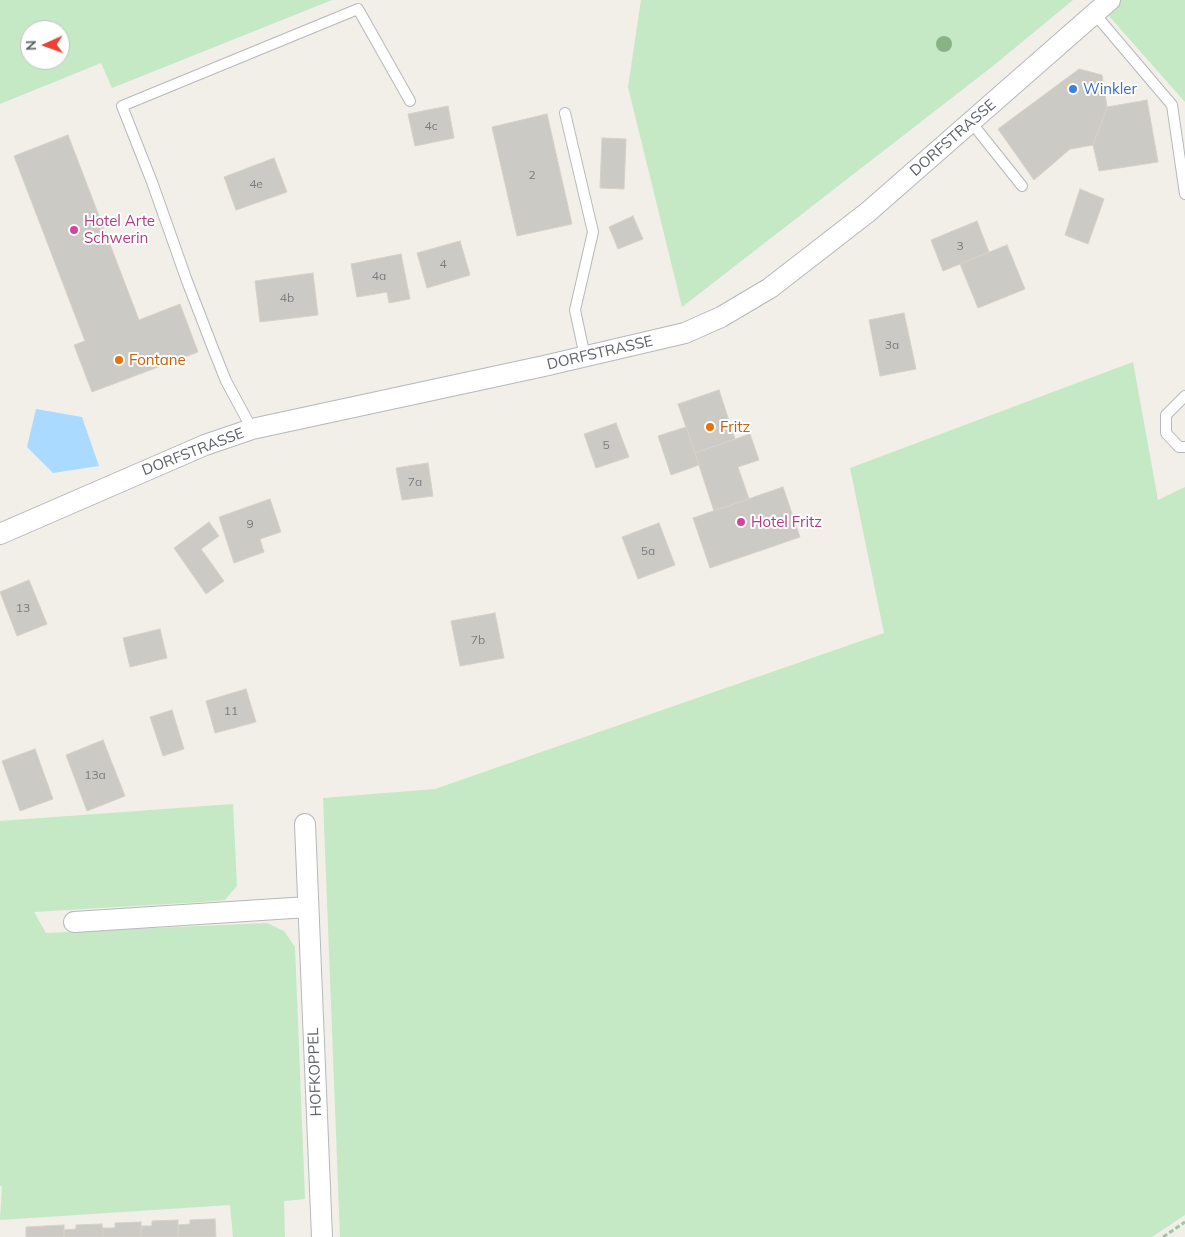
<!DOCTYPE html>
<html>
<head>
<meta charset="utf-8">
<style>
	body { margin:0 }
	#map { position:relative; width:1185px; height:1237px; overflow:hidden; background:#f1efe8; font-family:Mulish,sans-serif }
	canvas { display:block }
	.north { position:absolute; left:20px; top:20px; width:50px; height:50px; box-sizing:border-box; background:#fff; border:1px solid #bfc1c3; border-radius:50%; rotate:268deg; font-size:14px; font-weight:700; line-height:20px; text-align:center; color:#5f6368 }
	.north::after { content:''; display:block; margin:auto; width:18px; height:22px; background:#ea4335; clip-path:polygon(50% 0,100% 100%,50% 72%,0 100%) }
</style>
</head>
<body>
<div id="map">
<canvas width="1185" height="1237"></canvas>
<div class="north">N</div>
</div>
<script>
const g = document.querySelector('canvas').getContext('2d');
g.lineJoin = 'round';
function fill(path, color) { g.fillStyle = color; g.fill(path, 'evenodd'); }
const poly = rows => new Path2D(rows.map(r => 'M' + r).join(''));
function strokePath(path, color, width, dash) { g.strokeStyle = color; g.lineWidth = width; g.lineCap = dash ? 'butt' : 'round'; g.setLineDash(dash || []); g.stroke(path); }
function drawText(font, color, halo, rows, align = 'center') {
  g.font = font + ' Mulish,sans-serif'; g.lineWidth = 4; g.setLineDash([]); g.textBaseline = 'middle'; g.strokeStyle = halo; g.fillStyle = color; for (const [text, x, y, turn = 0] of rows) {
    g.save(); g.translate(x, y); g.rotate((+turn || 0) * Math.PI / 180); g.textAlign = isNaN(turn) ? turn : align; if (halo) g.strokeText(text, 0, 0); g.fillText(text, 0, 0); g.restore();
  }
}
const green = poly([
	[0,0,332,0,112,88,101,63,0,104],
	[30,30,60,30,60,60,30,60],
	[641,0,1073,0,993,66,682,307,628,87],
	[1095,0,1185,0,1185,102,1101,7],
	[1133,362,1158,500,1185,487,1185,1215,1152,1237,340,1237,323,798,435,789,884,633,850,468],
	[233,804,237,886,225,900,203,902,34,912,46,933,267,923,284,931,295,947,305,1199,284,1201,285,1237,233,1237,230,1205,0,1220,2,1186,0,1186,0,821]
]);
const water = poly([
	[36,409,82,417,99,466,53,473,27,447]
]);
const building = poly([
	[1079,69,1102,75,1107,107,1093,145,1070,149,1034,180,998,129,1079,69],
	[1147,100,1158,162,1099,171,1093,145,1107,107,1147,100],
	[448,106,454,138,415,146,408,114,448,106],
	[547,114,572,224,517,236,492,127,547,114],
	[68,135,139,320,180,304,198,352,92,392,74,345,85,341,14,156,68,135],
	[602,138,626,139,624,189,600,188,602,138],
	[274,158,287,192,236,210,224,177,274,158],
	[1080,189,1104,199,1088,244,1065,235,1080,189],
	[633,216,643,239,618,249,609,227,633,216],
	[977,221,989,252,943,271,931,240,977,221],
	[460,241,470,275,427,288,417,253,460,241],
	[1007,245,1025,289,978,308,960,264,1007,245],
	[401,254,410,299,389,303,387,292,357,297,351,264,401,254],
	[313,273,318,315,260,322,255,281,313,273],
	[904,313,916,369,880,376,869,320,904,313],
	[719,390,735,439,695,453,678,404,719,390],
	[616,423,629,457,596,468,584,434,616,423],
	[686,427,699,465,671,475,658,436,686,427],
	[750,434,759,460,738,467,749,499,714,511,695,453,750,434],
	[428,463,433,496,402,500,396,468,428,463],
	[783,487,800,537,710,568,693,518,783,487],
	[270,499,281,532,260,539,264,552,234,563,219,517,270,499],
	[209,522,219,536,201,549,224,581,206,594,174,548,209,522],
	[659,523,675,565,638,579,622,537,659,523],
	[29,580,47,624,17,636,0,592,29,580],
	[495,613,504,658,460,666,451,621,495,613],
	[160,629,167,658,130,667,123,638,160,629],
	[246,689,256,722,215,733,206,701,246,689],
	[172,710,184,749,163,756,150,717,172,710],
	[103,740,125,796,87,811,66,755,103,740],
	[35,749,53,799,20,811,2,761,35,749],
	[215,1219,216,1237,178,1237,178,1225,190,1224,190,1220,215,1219],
	[178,1220,178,1237,141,1237,141,1226,152,1226,152,1221,178,1220],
	[141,1222,141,1237,103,1237,102,1228,115,1228,115,1223,141,1222],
	[102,1224,103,1237,64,1237,64,1230,76,1229,76,1225,102,1224],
	[64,1225,64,1237,26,1237,26,1227,64,1225]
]);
const path = poly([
	[1163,1237,1185,1222]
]);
const service = poly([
	[1094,13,1172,105,1185,194],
	[565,113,593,232,575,310,585,357],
	[971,122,1022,186],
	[1185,396,1166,415,1166,433,1179,447,1185,447],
	[252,429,226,381,214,351,187,281,152,182,122,106,358,9,410,101]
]);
const minor = poly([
	[0,534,205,445,252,429,544,366,685,333,721,317,770,288,868,212,1110,0],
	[305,824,322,1237],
	[74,922,308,907]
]);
const trees = [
	[944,44]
];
const markers = [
	[1073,89,5,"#3f7fe0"],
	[74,230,5,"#d1479c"],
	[119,360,5,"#e8710a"],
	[710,427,5,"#e8710a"],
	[741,522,5,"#d1479c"]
];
const numberNames = [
	["4c",431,126],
	["2",532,175],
	["4e",256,184],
	["3",960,246],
	["4",443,264],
	["4a",379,276],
	["4b",287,298],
	["3a",892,345],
	["5",606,445],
	["7a",415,482],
	["9",250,524],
	["5a",648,551],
	["13",23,608],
	["7b",478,640],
	["11",231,711],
	["13a",95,775]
];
const shopNames = [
	["Winkler",1083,89]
];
const streetNames = [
	["DORFSTRASSE",953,138,-41],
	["DORFSTRASSE",600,353,-13],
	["DORFSTRASSE",193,452,-21],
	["HOFKOPPEL",315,1072,-92]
];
const hotelNames = [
	["Hotel Arte",84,221],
	["Schwerin",84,238],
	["Hotel Fritz",751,522]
];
const foodNames = [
	["Fontane",129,360],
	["Fritz",720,427]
];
fill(green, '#c5e8c5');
fill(water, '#aadaff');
fill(building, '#cccac5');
strokePath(building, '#d6d1c6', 1);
strokePath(service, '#b5b8bc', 12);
strokePath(minor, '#b5b8bc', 22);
strokePath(path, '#9cc7a9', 3, [5, 2.5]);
strokePath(service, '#fff', 10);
strokePath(minor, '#fff', 20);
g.fillStyle = '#89b387';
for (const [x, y] of trees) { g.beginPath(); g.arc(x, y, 8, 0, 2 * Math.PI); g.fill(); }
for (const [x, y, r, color] of markers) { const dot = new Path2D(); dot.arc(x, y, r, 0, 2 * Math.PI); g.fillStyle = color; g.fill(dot); strokePath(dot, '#fff', 2); }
drawText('12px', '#7a7d7f', null, numberNames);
drawText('15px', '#366cbe', '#fff', shopNames, 'left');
drawText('15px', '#5f6368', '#fff', streetNames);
drawText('15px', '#b23c85', '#fff', hotelNames, 'left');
drawText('15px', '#c56008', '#fff', foodNames, 'left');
</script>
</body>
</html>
